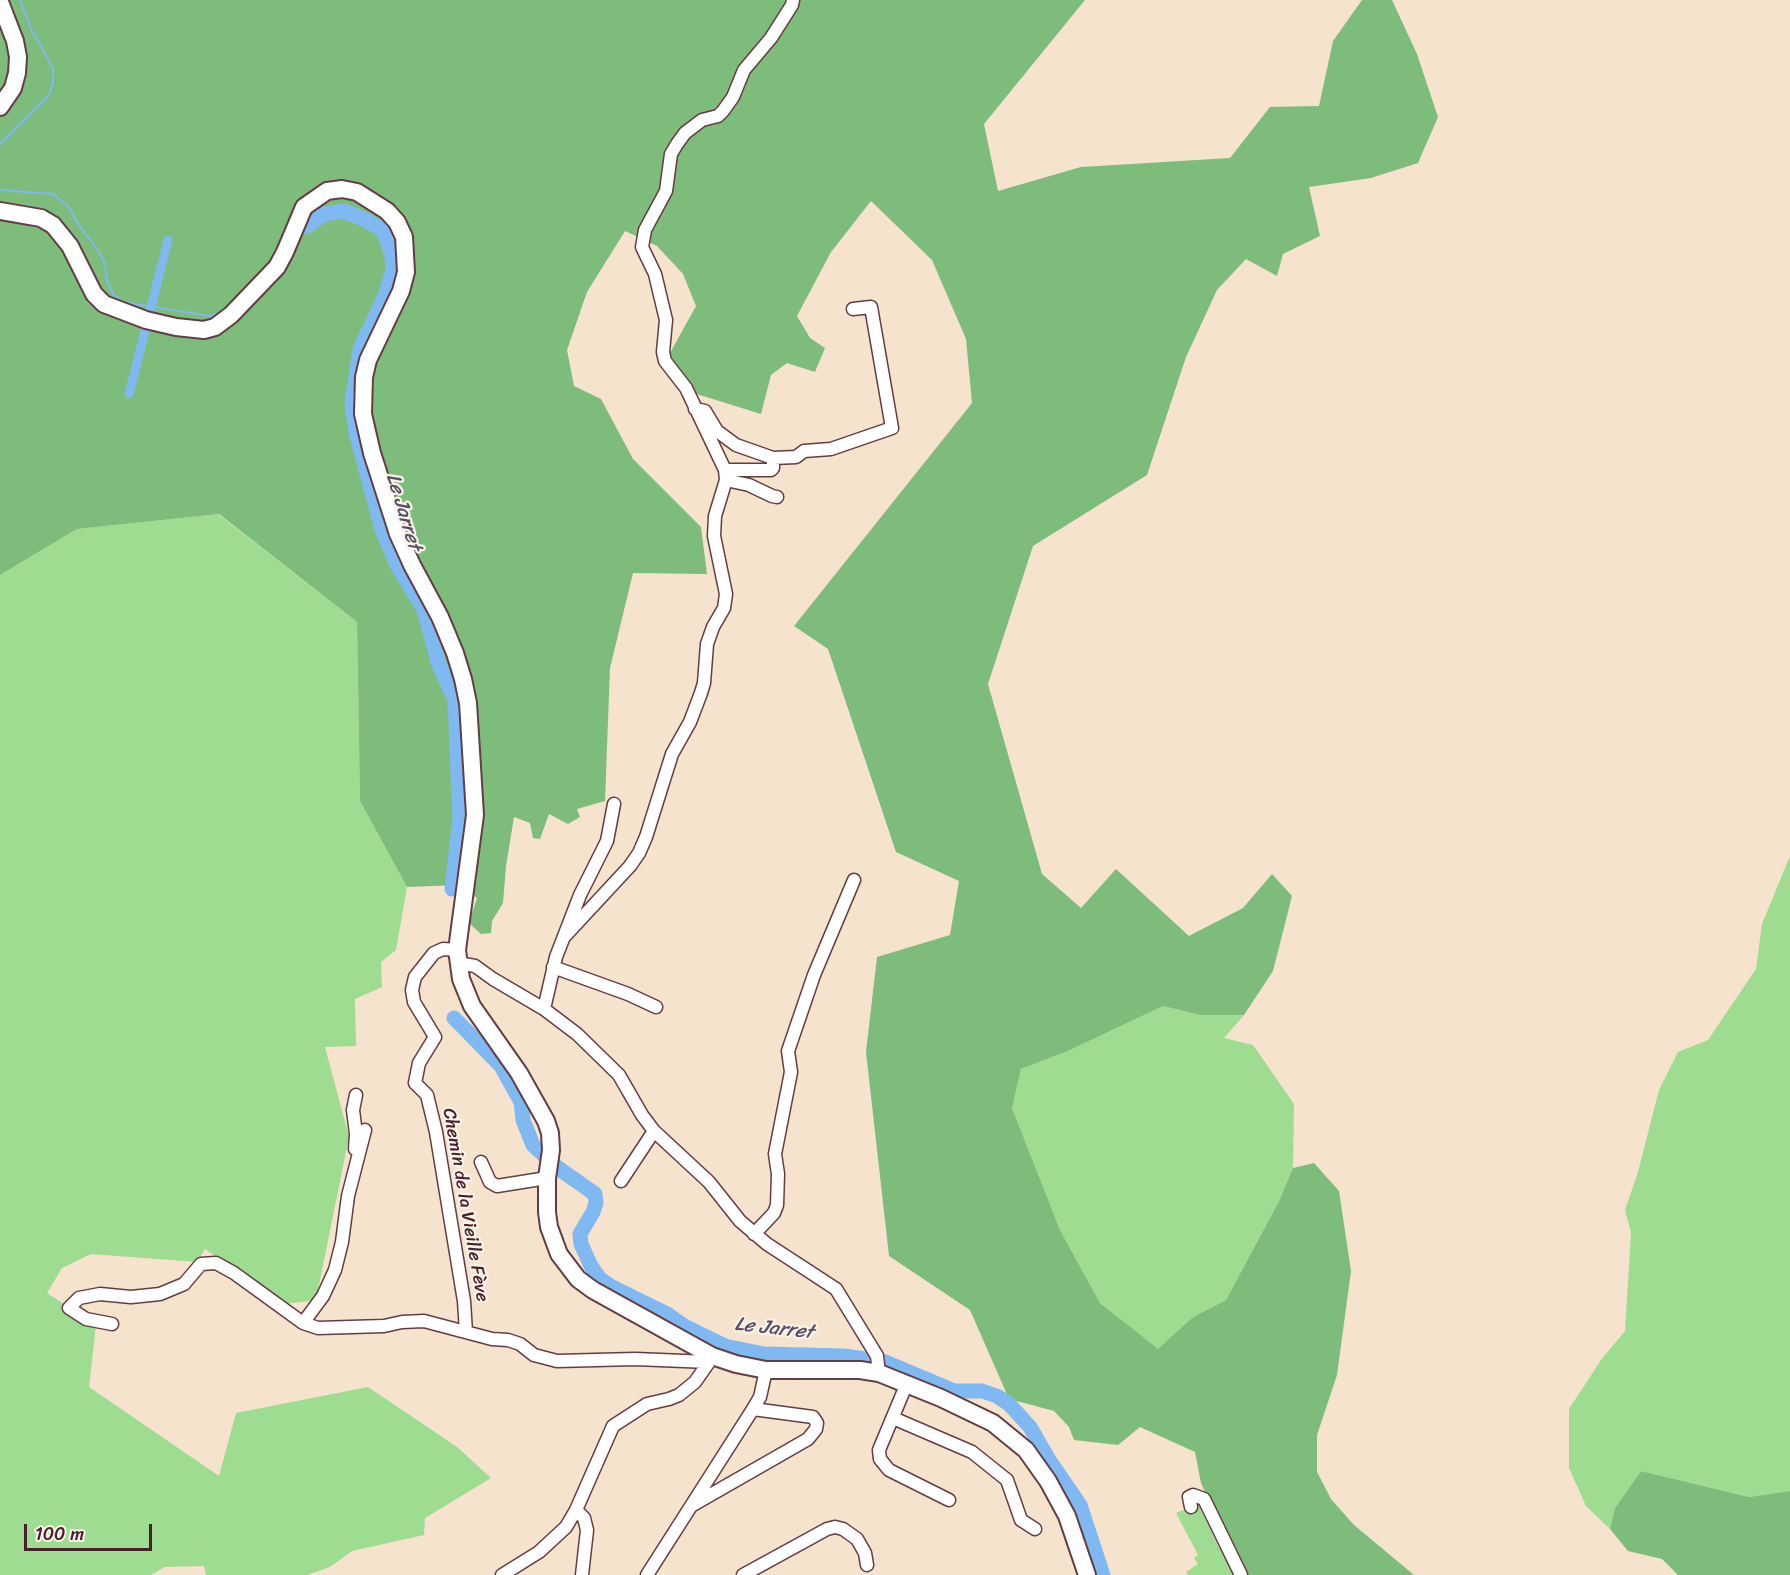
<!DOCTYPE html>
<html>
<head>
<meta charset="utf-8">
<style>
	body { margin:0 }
	#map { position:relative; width:1790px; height:1575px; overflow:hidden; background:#f5e3cd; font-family:Sriracha,sans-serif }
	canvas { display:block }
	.scale { position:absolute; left:24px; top:1524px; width:128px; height:27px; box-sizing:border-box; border:3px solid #4a1f2b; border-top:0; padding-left:8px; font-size:18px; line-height:21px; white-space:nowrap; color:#4a1f2b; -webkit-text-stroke:4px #f7f3e8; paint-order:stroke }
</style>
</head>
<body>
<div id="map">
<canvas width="1790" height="1575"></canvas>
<div class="scale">100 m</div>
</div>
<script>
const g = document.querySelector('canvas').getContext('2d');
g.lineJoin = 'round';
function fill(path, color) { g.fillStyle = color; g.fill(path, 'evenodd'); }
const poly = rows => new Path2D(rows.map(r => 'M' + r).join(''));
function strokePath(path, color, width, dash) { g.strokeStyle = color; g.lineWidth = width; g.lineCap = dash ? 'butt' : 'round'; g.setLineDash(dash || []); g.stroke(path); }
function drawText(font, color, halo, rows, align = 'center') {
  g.font = font + ' Sriracha,sans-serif'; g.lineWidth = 4.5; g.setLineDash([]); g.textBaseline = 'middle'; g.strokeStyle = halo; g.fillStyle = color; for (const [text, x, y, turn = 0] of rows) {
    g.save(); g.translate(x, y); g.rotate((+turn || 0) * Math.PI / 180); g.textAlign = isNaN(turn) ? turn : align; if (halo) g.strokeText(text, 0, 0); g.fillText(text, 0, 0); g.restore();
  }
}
const green = poly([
	[218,514,357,622,360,801,407,887,396,950,381,962,382,987,355,999,356,1046,325,1047,349,1137,316,1300,285,1304,205,1249,197,1262,91,1254,62,1268,47,1293,96,1325,89,1387,219,1476,236,1413,368,1387,457,1447,491,1478,425,1518,424,1535,352,1551,330,1567,307,1575,206,1575,204,1566,165,1567,151,1575,0,1575,0,575,77,529],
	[1790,856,1790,1491,1749,1497,1641,1471,1615,1508,1610,1529,1586,1506,1569,1468,1569,1409,1601,1360,1625,1331,1631,1233,1625,1210,1638,1172,1659,1090,1678,1052,1708,1040,1756,969,1762,924],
	[1163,1006,1200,1015,1244,1015,1224,1038,1253,1045,1294,1104,1293,1168,1279,1201,1226,1300,1193,1317,1158,1350,1100,1303,1060,1230,1012,1108,1021,1069,1068,1051],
	[1198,1504,1219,1548,1228,1555,1238,1575,1188,1575,1186,1572,1198,1564,1194,1558,1198,1555,1176,1513]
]);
const forest = poly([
	[0,0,1085,0,984,124,998,191,1081,167,1230,158,1270,107,1319,106,1333,41,1362,0,1392,0,1417,54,1438,117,1418,163,1371,178,1309,187,1320,236,1283,254,1277,276,1246,259,1217,290,1186,357,1147,475,1033,546,988,684,1042,874,1081,908,1116,869,1189,936,1243,908,1272,874,1292,896,1273,971,1244,1015,1200,1015,1163,1006,1068,1051,1021,1069,1012,1108,1060,1230,1100,1303,1158,1349,1193,1317,1226,1300,1279,1201,1293,1168,1314,1163,1339,1191,1351,1271,1337,1375,1317,1435,1317,1472,1331,1499,1354,1525,1414,1575,1245,1575,1201,1483,1195,1452,1140,1427,1118,1445,1074,1440,1069,1427,1054,1411,1009,1399,970,1310,889,1256,866,1052,877,957,950,935,959,881,896,852,828,649,794,626,972,403,966,339,932,260,871,201,831,252,797,316,810,338,825,348,815,372,787,363,771,375,761,414,687,391,670,353,696,306,683,274,657,246,625,231,587,292,567,350,574,386,601,399,633,459,701,527,707,574,633,573,610,668,605,801,577,809,580,817,568,824,549,814,540,839,533,838,530,823,514,817,506,866,503,903,492,921,491,933,481,934,469,923,477,898,458,885,407,887,360,801,357,622,219,514,77,529,0,575],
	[1641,1471,1749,1497,1790,1491,1790,1575,1678,1575,1662,1559,1628,1551,1610,1529,1615,1508]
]);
const stream = poly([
	[0,144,49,95,53,83,53,68,31,29,20,0],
	[0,190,53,194,68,206,81,228,98,250,105,264,107,280,113,294,123,302,210,316,221,313]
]);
const canal = poly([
	[129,394,168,240]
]);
const river = poly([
	[306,227,324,214,344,211,366,220,381,229,388,242,392,257,393,270,385,296,360,349,352,402,356,433,382,529,397,565,424,610,439,665,455,700,460,818,452,889],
	[454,1018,501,1066,521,1102,523,1120,533,1145,558,1168,595,1194,596,1203,593,1212,580,1234,581,1244,591,1266,600,1279,610,1286,667,1314,684,1326,725,1346,764,1354,844,1356,885,1362,954,1391,982,1391,997,1396,1009,1404,1030,1427,1049,1460,1080,1505,1103,1575]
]);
const minor = poly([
	[695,409,705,411,717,431,736,445,773,458,773,468,771,470,725,470],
	[773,458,796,457,804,451,831,449,892,428,871,307,853,309],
	[726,480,749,485,772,496,777,497],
	[565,936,630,866,639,853,646,837,672,754,690,722,701,693,704,683,707,644,713,627,724,608,726,594,714,536,715,516,726,480,725,470,686,388,665,361,663,352,666,320,655,274,642,247,645,230,666,191,671,154,677,144,685,133,702,120,718,116,723,111,733,97,744,70,771,38,792,5,793,0],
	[457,950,443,949,434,953,415,977,412,990,414,1002,435,1037,419,1063,415,1083,427,1095,436,1132,464,1301,466,1332],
	[458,963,475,966,493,979,544,1009,577,1034,619,1075,642,1115,654,1131,709,1182,740,1221,767,1244,836,1289,877,1356,879,1373],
	[553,967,628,994,656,1007],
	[544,1009,556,957,580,895,607,841,614,804],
	[355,1149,356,1134,353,1110,356,1095],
	[481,1162,490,1182,497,1186,547,1178],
	[621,1181,654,1131],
	[754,1234,774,1213,777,1205,778,1174,775,1154,791,1072,788,1051,814,975,854,880],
	[303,1323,323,1296,335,1270,342,1242,348,1196,365,1130],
	[112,1324,86,1319,69,1308,79,1298,100,1294,131,1297,160,1294,184,1284,201,1264,216,1263,234,1273,303,1323,318,1328,384,1326,402,1322,424,1321,492,1339,508,1340,520,1344,534,1355,557,1361,635,1359,709,1362,712,1356],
	[907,1383,879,1450,880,1459,889,1470,949,1500],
	[893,1418,972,1452,1007,1480,1021,1520,1035,1529],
	[691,1506,808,1439,816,1429,817,1423,813,1417,753,1409],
	[1191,1507,1189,1497,1193,1495,1204,1499,1241,1575],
	[576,1510,584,1518,587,1530,582,1575],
	[502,1575,539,1552,566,1527,576,1510,613,1426,647,1404,669,1399,679,1395,695,1382,709,1362],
	[647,1575,753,1409,760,1397,766,1370],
	[743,1575,827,1529,835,1527,843,1529,857,1539,865,1553,867,1565]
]);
const major = poly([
	[0,2,15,41,18,57,17,73,13,88,0,107],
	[0,211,41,218,53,225,70,246,94,294,104,304,146,320,176,327,204,330,215,327,231,315,277,267,285,252,304,207,327,191,342,189,357,192,387,211,397,222,404,237,406,272,401,291,368,360,364,377,363,414,372,453,398,534,412,565,440,617,455,653,463,679,468,703,475,815,457,950,461,979,472,1006,519,1073,546,1121,550,1133,551,1150,547,1178,547,1212,549,1227,559,1254,578,1279,593,1290,712,1356,736,1364,766,1370,860,1370,879,1373,941,1398,993,1423,1026,1450,1048,1481,1067,1516,1087,1575]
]);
const streetNames = [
	["Chemin de la Vieille Fève",465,1205,80]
];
const waterNames = [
	["Le Jarret",403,512,73],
	["Le Jarret",774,1329,6]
];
fill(green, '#9edc91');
fill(forest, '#7ebc7b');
strokePath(stream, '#80b9f1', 2);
strokePath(canal, '#80b9f1', 9);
strokePath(river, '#80b9f1', 15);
strokePath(minor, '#643c43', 15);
strokePath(major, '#643c43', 20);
strokePath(minor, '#fff', 12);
strokePath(major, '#fff', 16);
drawText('18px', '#4a1f2b', '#f7f3e8', streetNames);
drawText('italic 20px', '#5a4d66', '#f7f3e8', waterNames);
</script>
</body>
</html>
